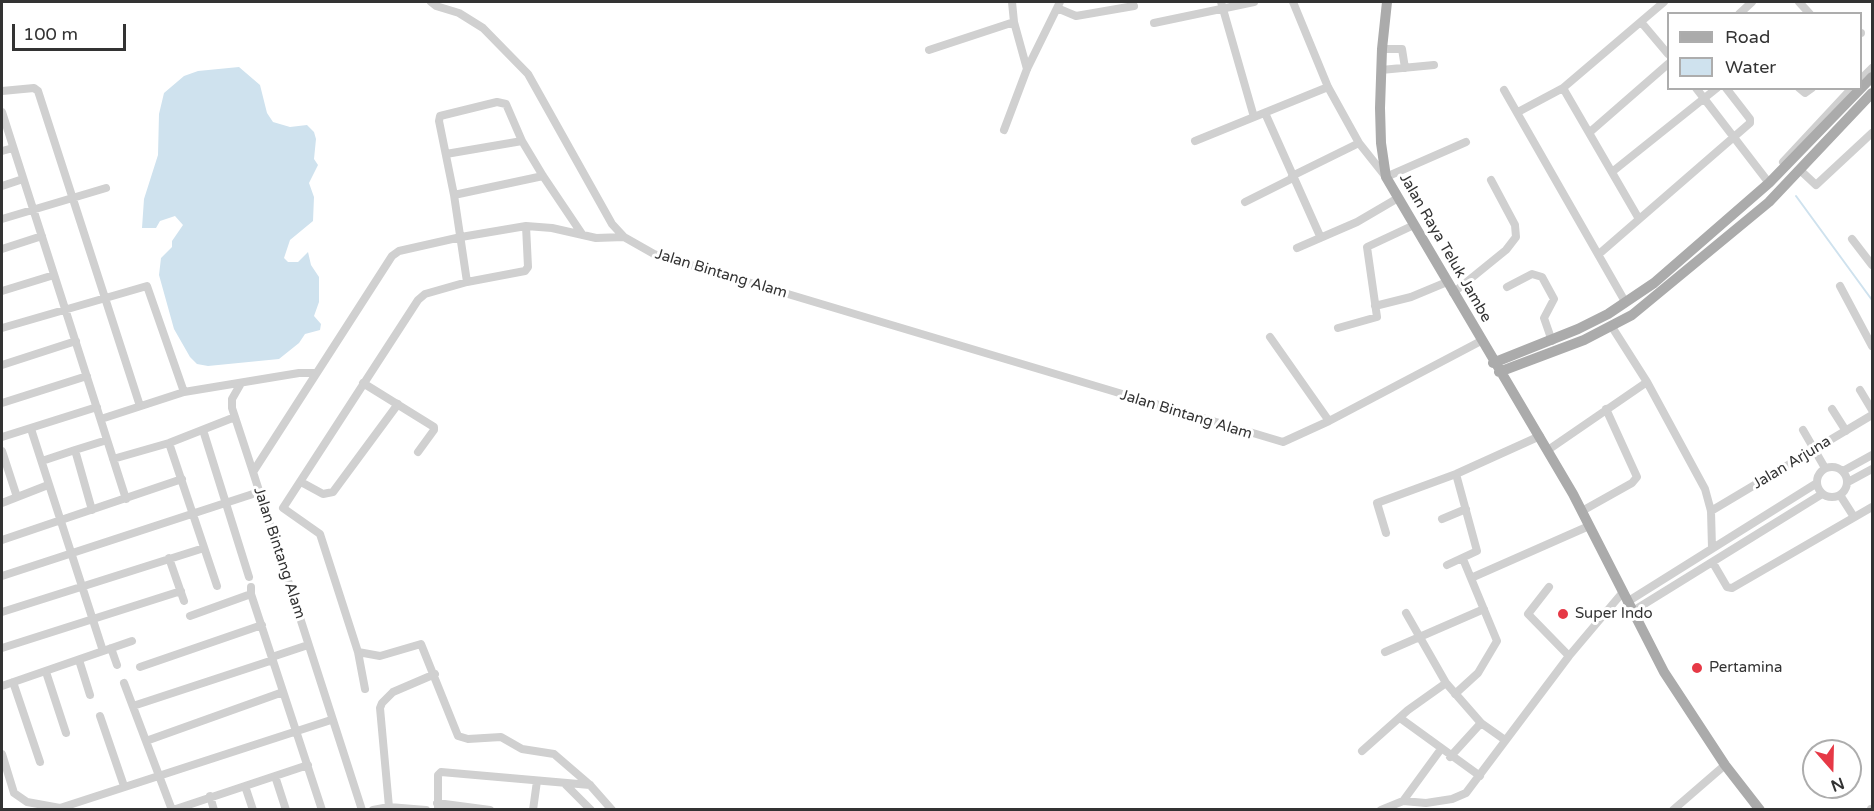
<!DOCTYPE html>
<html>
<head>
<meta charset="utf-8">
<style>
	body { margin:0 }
	#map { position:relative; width:1874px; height:811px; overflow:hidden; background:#fff; font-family:"Varela Round",sans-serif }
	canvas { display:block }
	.frame { position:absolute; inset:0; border:3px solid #333; pointer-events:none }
	.legend { position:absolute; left:1667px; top:12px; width:195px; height:78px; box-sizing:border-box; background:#fff; border:2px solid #adadad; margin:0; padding:8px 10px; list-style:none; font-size:18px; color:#333 }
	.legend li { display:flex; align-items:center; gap:12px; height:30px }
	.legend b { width:30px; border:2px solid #adadad }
	.north { position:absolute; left:1802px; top:739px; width:60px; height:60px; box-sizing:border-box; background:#fff; border:2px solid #adadad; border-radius:50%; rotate:160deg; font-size:16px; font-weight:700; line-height:24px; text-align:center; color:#333 }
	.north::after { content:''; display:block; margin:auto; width:21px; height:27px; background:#e63946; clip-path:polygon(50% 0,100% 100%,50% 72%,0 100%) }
	.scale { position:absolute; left:12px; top:24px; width:114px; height:27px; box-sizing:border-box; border:3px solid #333; border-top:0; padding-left:8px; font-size:18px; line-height:21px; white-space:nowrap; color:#333; -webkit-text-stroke:4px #fff; paint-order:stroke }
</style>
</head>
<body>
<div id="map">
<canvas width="1874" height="811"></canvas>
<div class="frame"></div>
<ul class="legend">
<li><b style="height:8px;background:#ababab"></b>Road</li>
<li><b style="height:16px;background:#cfe2ee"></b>Water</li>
</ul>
<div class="north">N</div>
<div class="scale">100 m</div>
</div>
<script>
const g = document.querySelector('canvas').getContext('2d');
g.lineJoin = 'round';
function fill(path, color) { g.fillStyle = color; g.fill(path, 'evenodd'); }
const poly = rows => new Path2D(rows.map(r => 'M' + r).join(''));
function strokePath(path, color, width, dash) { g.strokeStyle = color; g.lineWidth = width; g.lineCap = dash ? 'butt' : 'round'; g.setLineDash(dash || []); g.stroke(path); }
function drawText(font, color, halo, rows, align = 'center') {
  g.font = font + ' "Varela Round",sans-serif'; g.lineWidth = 6; g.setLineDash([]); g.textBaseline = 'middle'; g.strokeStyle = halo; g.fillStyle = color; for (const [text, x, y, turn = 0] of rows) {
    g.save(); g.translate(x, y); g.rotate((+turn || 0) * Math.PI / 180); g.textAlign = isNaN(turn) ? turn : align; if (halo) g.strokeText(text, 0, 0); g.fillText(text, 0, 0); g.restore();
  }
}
const water = poly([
	[239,67,260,85,267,113,273,122,290,127,307,125,314,132,316,139,314,159,318,165,309,183,314,197,313,221,290,240,284,258,288,262,298,262,308,252,311,265,319,277,319,302,314,316,321,324,320,330,305,334,299,343,279,359,208,366,197,364,190,357,174,329,159,275,161,258,172,247,172,241,183,225,175,216,160,221,156,228,142,228,144,199,158,155,159,114,164,93,184,76,198,71]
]);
const stream = poly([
	[1796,196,1872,300]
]);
const minor = poly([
	[431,2,436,6,459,13,483,28,528,74,612,224,624,237,654,254,1283,442,1329,421,1481,341],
	[1012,2,1014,22,1027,69],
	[1221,2,1254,117],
	[1293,2,1328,87,1359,143,1386,177,1466,142],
	[1799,2,1810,14],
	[1057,8,1076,16,1134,6],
	[1739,14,1752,2],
	[1641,22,1668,54],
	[1154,23,1254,2],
	[1860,33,1861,33],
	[1382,49,1402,49,1405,68],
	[929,50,1014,22],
	[1381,70,1434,65],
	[1860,80,1872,68],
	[1563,88,1639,219],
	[1696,88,1769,183],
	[1799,88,1805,93,1812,88],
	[1504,90,1623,298],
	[2,91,34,88,38,91,140,406],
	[2,112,126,499],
	[1518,112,1563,88,1664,2],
	[1265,113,1320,236],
	[1004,130,1027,69,1060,2],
	[1590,132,1668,64],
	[1195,141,1328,87],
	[2,151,13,148],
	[446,154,522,141],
	[1783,162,1852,88],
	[1801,171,1816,185,1872,133],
	[1612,172,1717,88],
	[543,176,454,195,439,121,440,116,497,102,506,104,522,141,543,176,582,234],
	[1292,176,1359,143],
	[2,186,23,179],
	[454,195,467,282],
	[1245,202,1293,178],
	[2,219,106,188],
	[526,226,528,267,525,271,467,282,425,294,418,300,283,508,320,534,358,652,380,656,421,644,458,736,468,739,501,737,522,749,554,754,590,785,612,810],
	[1852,239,1872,265],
	[1297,248,1357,222,1398,198],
	[2,249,42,236],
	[1599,254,1750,123,1750,119,1726,88],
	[1840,286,1872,346],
	[1507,287,1532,274,1542,277,1554,299,1544,318,1552,341],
	[2,291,54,275],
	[1453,293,1506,250,1516,237,1515,225,1491,180],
	[1375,306,1411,297,1447,282],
	[1612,327,1647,382],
	[2,328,147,286,184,392],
	[1338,328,1377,317,1367,247,1414,225],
	[1270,337,1329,421],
	[2,365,76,341],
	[363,383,434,427,434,430,418,452],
	[240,385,232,399,232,408,253,472],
	[1860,390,1872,410],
	[2,403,87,376],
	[1832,409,1846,431],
	[101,419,184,392,299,373,315,373],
	[31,429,103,651],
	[203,430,249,577],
	[1803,430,1825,468],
	[2,437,97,407],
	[169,443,217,586],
	[1548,450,1647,382,1705,489,1711,511,1712,548],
	[2,451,17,497],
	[113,459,169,443,235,417],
	[42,461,75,450],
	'1817 482a15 15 0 1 1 30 0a15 15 0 1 1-30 0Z',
	[1843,471,1872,455],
	[301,482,323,494,333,492,398,404],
	[1848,482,1872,469],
	[1840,495,1854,517],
	[2,503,48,485],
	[92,510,75,450,107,440],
	[1582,511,1632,483,1637,477,1606,409],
	[1711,511,1872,415],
	[1442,519,1466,509],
	[1386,533,1377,503,1456,474,1540,436],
	[2,540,182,479],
	[169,558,184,601],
	[1713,563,1727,587,1732,588,1872,507],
	[1447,565,1477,551,1456,474],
	[2,576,259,492],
	[1471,578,1589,526],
	[251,587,251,594,322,810],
	[1549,587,1528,614,1569,656],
	[1627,602,1817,483],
	[1633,611,1822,494],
	[2,612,204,548],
	[1406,613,1446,683,1481,723,1505,740],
	[190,616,251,594],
	[2,648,181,591],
	[111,648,117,665],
	[358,652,365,689],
	[1385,652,1484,609],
	[272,657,308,645],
	[79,660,90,695],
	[140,667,262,625],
	[46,672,66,733],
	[13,682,40,762],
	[124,683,172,810],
	[2,686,132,641],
	[1455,694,1478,673,1497,641,1463,559],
	[133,706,273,660],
	[100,716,124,786],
	[1400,718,1480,776],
	[146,741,283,692],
	[1362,751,1408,710,1446,683],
	[2,754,14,793,27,802,60,808,331,720],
	[1450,757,1481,723],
	[275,776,286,810],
	[565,784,591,810],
	[245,786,253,810],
	[210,796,214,810],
	[1403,801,1441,749],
	[437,803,490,810],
	[389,807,380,708,382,703,393,692,435,674],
	[173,810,308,765],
	[362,810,253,472,392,256,399,251,461,237,526,226,552,228,596,238,624,237],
	[373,810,389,807,426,810],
	[438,810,438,775,441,772,590,785],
	[533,810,537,781],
	[1381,810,1403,801,1426,803,1452,799,1466,793,1569,656,1623,592],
	[1673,810,1725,765],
	[1871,810,1871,809]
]);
const major = poly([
	[1387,2,1382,49,1380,108,1381,143,1386,177,1573,494,1664,672,1725,765,1760,810],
	[1493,363,1578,329,1608,314,1654,283,1769,183,1872,77],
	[1499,372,1584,340,1632,315,1769,202,1872,93]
]);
const markers = [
	[1563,614,6,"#e63946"],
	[1697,668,6,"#e63946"]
];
const streetNames = [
	["Jalan Raya Teluk Jambe",1445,248,60],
	["Jalan Bintang Alam",721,274,17],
	["Jalan Bintang Alam",1186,415,17],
	["Jalan Arjuna",1792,463,-31],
	["Jalan Bintang Alam",279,553,72]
];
const poiNames = [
	["Super Indo",1575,614],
	["Pertamina",1709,668]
];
fill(water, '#cfe2ee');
strokePath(stream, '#cfe2ee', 2);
strokePath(minor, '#d0d0d0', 8);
strokePath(major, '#ababab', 10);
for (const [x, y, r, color] of markers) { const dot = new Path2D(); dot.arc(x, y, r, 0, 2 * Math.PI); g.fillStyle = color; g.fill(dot); strokePath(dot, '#fff', 2); }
drawText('15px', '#333', '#fff', streetNames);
drawText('15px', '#333', '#fff', poiNames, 'left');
</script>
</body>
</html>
